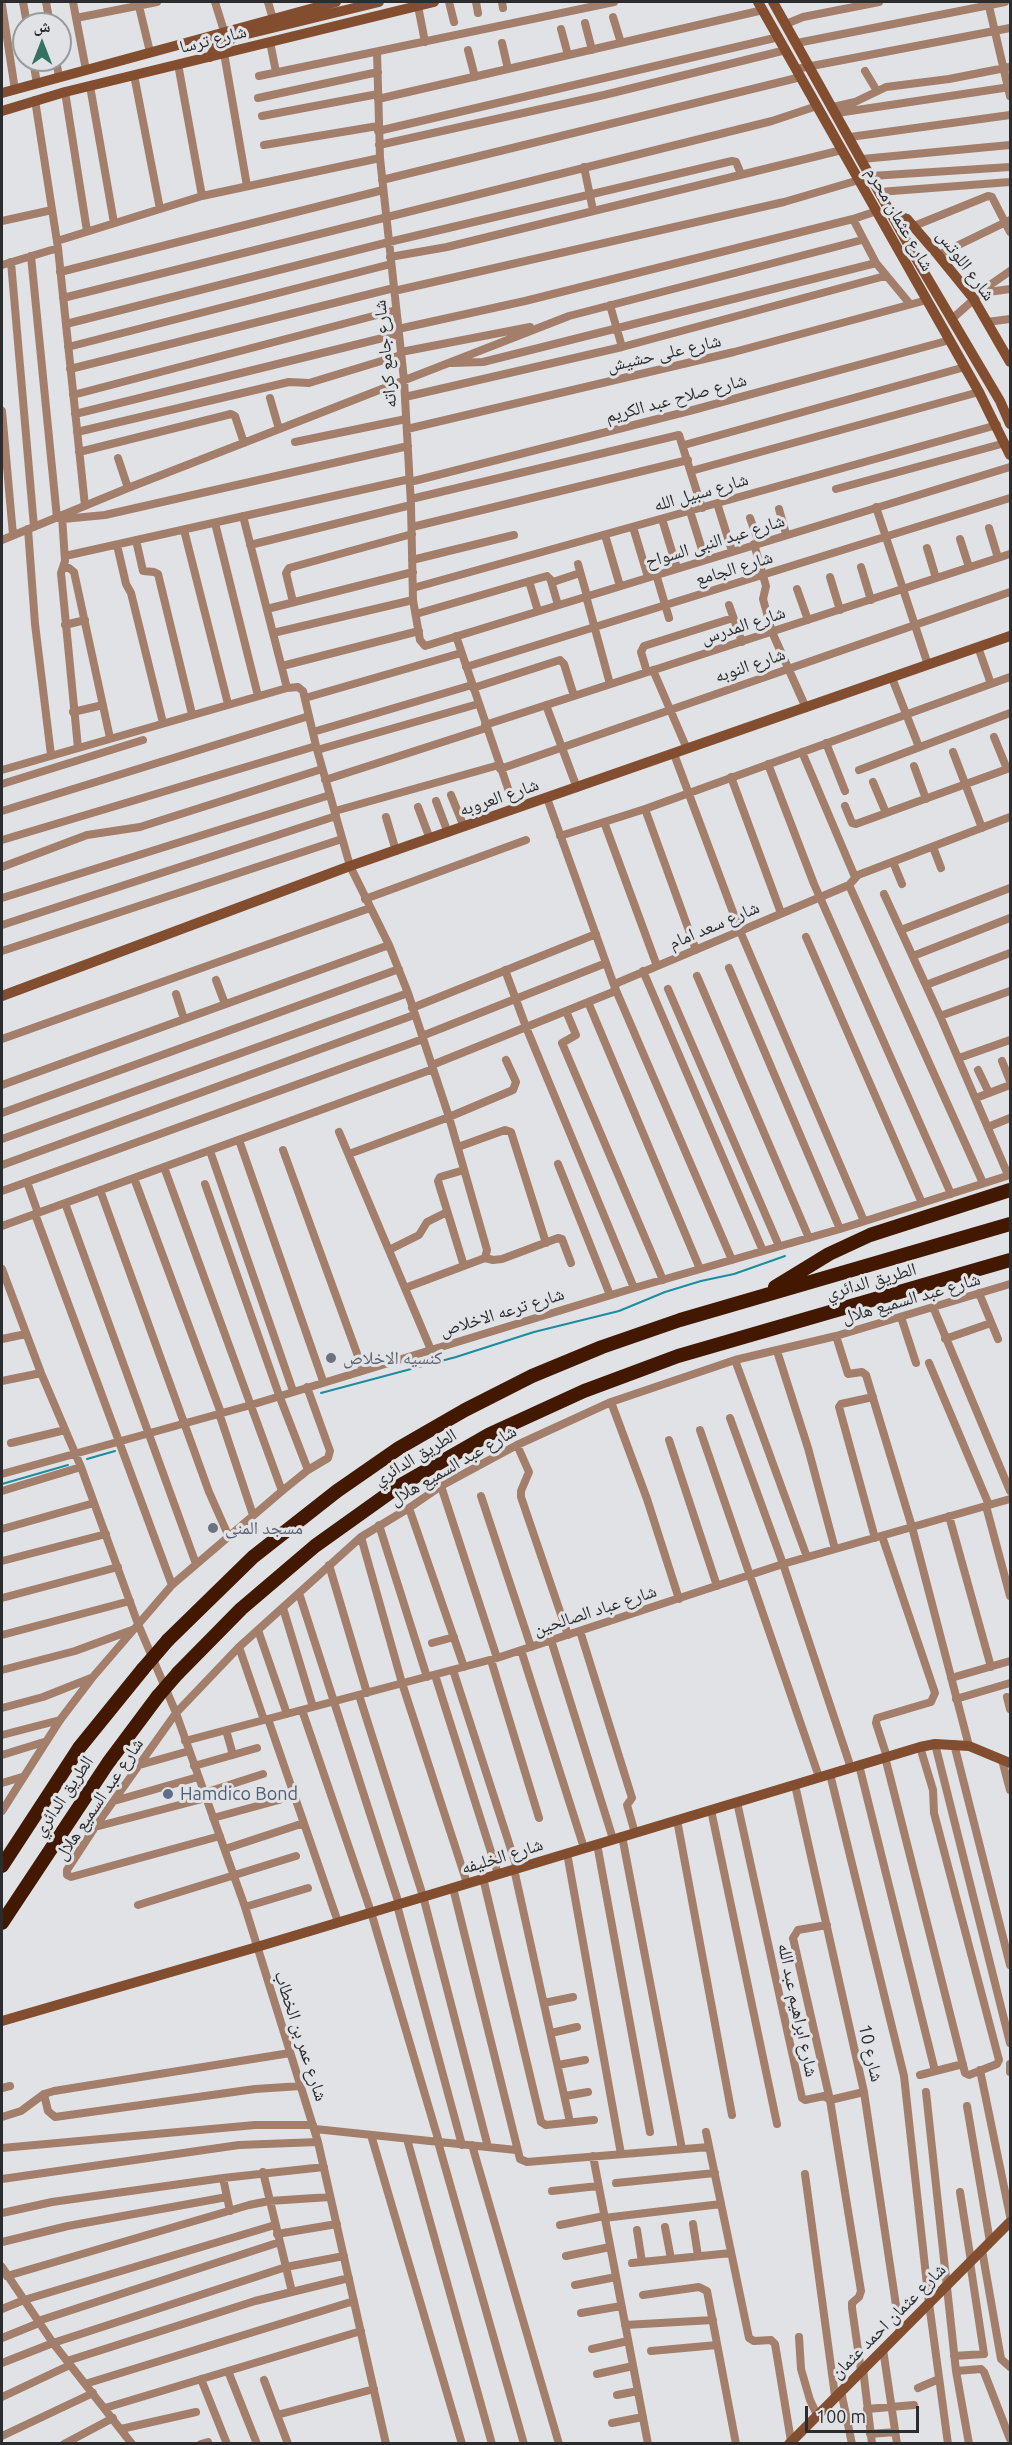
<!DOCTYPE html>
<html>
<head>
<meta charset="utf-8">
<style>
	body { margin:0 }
	#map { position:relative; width:1012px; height:2445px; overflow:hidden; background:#e1e2e6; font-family:Ubuntu,"Noto Naskh Arabic",sans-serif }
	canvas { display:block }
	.frame { position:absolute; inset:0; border:3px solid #2b2c2d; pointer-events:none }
	.north { position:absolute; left:12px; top:12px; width:60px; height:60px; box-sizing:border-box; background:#e1e2e6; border:2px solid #98999c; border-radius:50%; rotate:0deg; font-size:16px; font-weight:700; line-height:24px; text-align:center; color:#2b2c2d }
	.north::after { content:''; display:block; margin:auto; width:21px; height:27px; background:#357360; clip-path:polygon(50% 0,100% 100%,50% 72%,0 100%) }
	.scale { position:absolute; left:805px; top:2406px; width:114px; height:27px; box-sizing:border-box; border:3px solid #2b2c2d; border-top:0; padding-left:8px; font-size:18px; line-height:21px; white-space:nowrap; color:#2b2c2d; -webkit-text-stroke:4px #e1e2e6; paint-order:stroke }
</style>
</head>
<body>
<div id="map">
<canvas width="1012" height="2445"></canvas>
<div class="frame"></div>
<div class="north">ش</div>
<div class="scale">100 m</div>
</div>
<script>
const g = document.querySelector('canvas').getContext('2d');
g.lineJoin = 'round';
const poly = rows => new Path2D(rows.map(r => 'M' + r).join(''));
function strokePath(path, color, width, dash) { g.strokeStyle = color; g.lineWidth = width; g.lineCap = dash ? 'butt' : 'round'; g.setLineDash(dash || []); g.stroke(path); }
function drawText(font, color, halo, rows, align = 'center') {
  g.font = font + ' Ubuntu,"Noto Naskh Arabic",sans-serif'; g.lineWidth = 6; g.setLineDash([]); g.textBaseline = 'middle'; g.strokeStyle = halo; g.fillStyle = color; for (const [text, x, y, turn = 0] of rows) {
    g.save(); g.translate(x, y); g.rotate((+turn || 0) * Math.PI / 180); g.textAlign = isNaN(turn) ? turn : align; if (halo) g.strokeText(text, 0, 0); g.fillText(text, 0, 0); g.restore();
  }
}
const stream = poly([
	[321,1393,456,1357,534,1332,619,1311,665,1292,701,1281,734,1274,785,1256],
	[87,1459,115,1451],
	[2,1484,68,1465]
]);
const street = poly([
	[23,2,27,24],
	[46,2,50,24],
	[73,2,86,70],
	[138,2,150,52],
	[215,2,224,31],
	[268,2,273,19],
	[449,2,454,22],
	[476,2,478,13],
	[502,2,503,8],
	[988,2,1010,96],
	[2,5,15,90],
	[418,6,425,42],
	[613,17,621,43],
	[76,18,157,2],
	[585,23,592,50],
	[786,24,803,17,879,2],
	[561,29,568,55],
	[270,42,276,72],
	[502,43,508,69],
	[797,43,1005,2],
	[468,50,475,77],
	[377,52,380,158,404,380,411,505,413,600,420,640,425,646,1010,467],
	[224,53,247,186],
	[33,60,37,84],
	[56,60,59,77],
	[178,64,202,196],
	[796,69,1010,28],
	[865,71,877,91],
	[134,75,160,209],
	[259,76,614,2],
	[90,86,114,223],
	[65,92,87,231],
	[258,98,378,72],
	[378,99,763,10],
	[35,100,58,248,85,506],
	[833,107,855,102,886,87,949,79,1010,67],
	[837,113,1010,87],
	[262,116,378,94],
	[378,131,779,37],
	[850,137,1010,115],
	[264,145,378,126],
	[379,145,604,95,786,50],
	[862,159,1010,145],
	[584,167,593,210],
	[871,176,1010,167],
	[382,180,801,77],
	[879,192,1010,182],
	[853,219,876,263,910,304],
	[2,221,52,210],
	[914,226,988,196,992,197,1010,232],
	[57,241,202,196,380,158],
	[938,255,1010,220],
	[31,256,57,518],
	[390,257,447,247,842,150],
	[11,262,34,527],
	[2,265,58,248],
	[60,272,383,190],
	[394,291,784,202,859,180],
	[981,293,1010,289],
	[63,298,772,121,817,106],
	[610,305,622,347],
	[953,318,990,285,1010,271],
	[987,322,1010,319],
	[66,324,389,242,732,161,736,162,741,174],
	[398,329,525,301,853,219,877,211],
	[68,347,391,264],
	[401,352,530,327],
	[452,363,483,362,876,263],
	[70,369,394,288],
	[73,395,396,310],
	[405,397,622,347,885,276],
	[270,398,279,429],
	[2,411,13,535],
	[75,414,399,334],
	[407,429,734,352,927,300],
	[77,432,289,382,309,383,401,355],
	[295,442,406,419],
	[684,445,965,367],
	[79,452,231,414,235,416,244,443],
	[118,458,128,488],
	[691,471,979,392],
	[410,482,693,410,950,340],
	[836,489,1005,443],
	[411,499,679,435,702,508],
	[717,503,732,551],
	[876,507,928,665],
	[779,509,786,534],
	[690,511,705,559],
	[62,516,65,561,61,573,78,748],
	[243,516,287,688],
	[750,518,759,543],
	[63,519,105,515,408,446],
	[662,519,677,568],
	[215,523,258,696],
	[412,527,688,460],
	[633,527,648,577],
	[989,528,998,558],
	[28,529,35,624,51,755],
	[184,530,228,704],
	[605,535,620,586],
	[960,539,969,567],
	[2,540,128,488,569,316,862,240],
	[136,540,143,571,154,572,158,574,192,714],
	[754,544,766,586,763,599,772,632,806,708],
	[117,545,126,584,131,593,163,723],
	[250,545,411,505],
	[927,548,936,578],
	[65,556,410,479],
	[412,560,514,535],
	[578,564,587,596],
	[861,567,871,600],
	[64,568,69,568,74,572,110,738],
	[656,574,669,618],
	[830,577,840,610],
	[529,581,538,611],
	[551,581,558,605],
	[413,588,997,425],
	[797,589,808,620],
	[586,596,610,684],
	[293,602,286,573,289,568,412,534],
	[729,605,742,642],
	[267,609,413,572],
	[416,614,547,576,553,582,580,573],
	[65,625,85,620],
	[273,633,413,600],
	[456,636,515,809],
	[978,647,991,684],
	[282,666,419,631],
	[466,667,1010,498],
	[653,670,687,749],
	[647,672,641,652,644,646,733,618],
	[892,678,919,747],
	[473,688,560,660,564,664,574,696],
	[305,698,461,653],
	[546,705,577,788],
	[73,712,103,705],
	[485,725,1010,554],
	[313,732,472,685],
	[994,737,1007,769],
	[826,743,845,791],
	[317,750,478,704],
	[802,752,855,877],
	[953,752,982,828],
	[674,754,740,931,864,1221],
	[768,764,814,884,951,1194],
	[914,766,926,799],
	[500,769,1010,592],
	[2,770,287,688,298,687,303,691,316,746,350,866,389,945,408,993,449,1117,487,1250,485,1258,405,1288],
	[859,770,1010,713],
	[731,777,781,913],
	[325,780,486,728],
	[873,782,886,813],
	[2,784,143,740],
	[451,795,464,827],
	[547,798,615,988,732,1260],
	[436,801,448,833],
	[845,806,852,823,856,824,1010,768],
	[418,807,430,839],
	[645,809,696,950],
	[2,811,309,716],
	[335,811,499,765],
	[386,817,396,851],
	[604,822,657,966],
	[560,836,645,809,1010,677],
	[2,840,316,746],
	[933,847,941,868],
	[893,862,902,884],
	[2,867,87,835,140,827,322,769],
	[849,885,983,1183],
	[884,894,940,1016,1008,1175],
	[2,898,330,795],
	[365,899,526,840],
	[2,925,336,816],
	[901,930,1010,888],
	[806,937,922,1203],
	[2,951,342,839],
	[913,956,1010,918],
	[729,968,840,1229],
	[505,970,526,1027,634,1288],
	[643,971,763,1251],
	[697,976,809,1238],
	[216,980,225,1004],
	[926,985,1010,953],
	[668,989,779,1246],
	[176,994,184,1019],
	[588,1002,700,1269],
	[412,1008,596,934],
	[566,1011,576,1035,562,1043,663,1280],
	[940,1016,1010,991],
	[422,1036,606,963],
	[2,1039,370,908],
	[959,1058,1010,1040],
	[1002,1061,1010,1081],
	[432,1065,613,992,617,983,849,885,858,875,1010,817],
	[978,1070,989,1093],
	[2,1085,389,945],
	[976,1098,1010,1085],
	[2,1113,399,969],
	[988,1127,1010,1118],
	[339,1132,431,1350],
	[2,1139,408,993],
	[239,1140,323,1381],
	[458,1147,505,1130,511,1132,546,1243],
	[283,1150,363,1370],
	[210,1151,293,1391],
	[349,1154,449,1117,513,1090,516,1082,506,1060],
	[558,1164,610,1295],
	[2,1165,414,1015],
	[164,1167,282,1491],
	[134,1178,221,1413],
	[27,1182,38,1213],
	[205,1184,279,1395,308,1470],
	[100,1190,209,1492,229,1537],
	[2,1191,423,1039],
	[65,1203,196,1564],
	[35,1214,172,1585],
	[2,1226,433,1069],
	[389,1250,419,1235,427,1222,447,1212],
	[485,1258,493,1260,502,1259,558,1238,562,1239,571,1263],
	[464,1266,438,1181,440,1177,464,1170],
	[2,1269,41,1373,81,1467,138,1624,176,1713,245,1907,318,2142,386,2444],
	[979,1293,998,1339],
	[933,1307,1010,1491],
	[901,1317,916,1363],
	[836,1336,848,1374,862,1372,866,1375,912,1527,969,1746],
	[2,1339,26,1334],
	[945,1339,991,1323],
	[777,1351,808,1448,835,1549],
	[735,1360,807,1557],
	[929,1363,989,1505],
	[2,1381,41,1373],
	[873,1397,841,1404,839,1407,875,1538],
	[611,1402,647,1499,679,1599],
	[219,1413,253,1515],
	[730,1418,783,1564,851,1768],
	[700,1430,819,1777],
	[669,1440,717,1586],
	[11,1443,65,1430],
	[517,1445,529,1472,521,1491,521,1497,568,1635],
	[2,1474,251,1405,634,1288,840,1229,1010,1175],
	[441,1486,497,1658],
	[2,1491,81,1467],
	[481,1496,531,1647],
	[986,1506,1010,1596],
	[409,1508,464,1667],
	[949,1516,991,1667],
	[379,1525,427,1677],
	[2,1529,94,1503],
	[882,1536,935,1693,931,1702,877,1718,876,1723,887,1757],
	[361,1537,402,1683,467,1883],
	[2,1561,106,1534],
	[329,1565,367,1693],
	[299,1593,399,1904],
	[2,1598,118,1567],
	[283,1608,313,1707],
	[258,1630,287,1714],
	[580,1631,632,1798,627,1805,635,1833],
	[2,1635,130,1601],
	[551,1640,613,1839],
	[432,1643,454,1637],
	[239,1647,264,1720],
	[521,1650,584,1848],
	[491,1660,539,1818],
	[2,1670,75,1651,132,1630],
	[453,1670,517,1868],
	[435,1675,498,1874],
	[951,1678,1010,1661],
	[359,1695,423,1896,488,2147],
	[1007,1697,1010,1709],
	[956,1699,1010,1683],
	[2,1708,43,1697,91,1678],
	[302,1710,371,1912,439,2142],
	[268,1719,338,1922],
	[226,1730,233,1755],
	[2,1735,60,1720],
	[185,1741,497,1658,783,1564,1010,1499],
	[935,1744,1010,2043],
	[954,1744,1010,1965],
	[2,1755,44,1742],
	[885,1757,965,2073,969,2075,997,2064,999,2060,934,1813,933,1790,920,1747],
	[1002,1760,1010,1790],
	[859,1765,935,2071],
	[136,1766,189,1751],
	[194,1766,257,1748],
	[830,1774,904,2076,929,2303,948,2444],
	[2,1783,22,1777],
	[795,1785,864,2092,900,2332],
	[204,1793,263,1774],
	[114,1801,198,1777],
	[737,1802,802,2098,805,2100,824,2096,830,2100],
	[711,1810,777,2124],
	[2,1811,60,1720,92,1678,172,1585,282,1491,308,1470,328,1458,330,1451,307,1387],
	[213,1818,279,1800],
	[677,1820,732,2115],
	[95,1827,206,1798],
	[220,1836,71,1877,67,1875,67,1870,95,1827,176,1713,239,1647,361,1537,409,1508,441,1486,517,1445,611,1402,735,1360,836,1336,1010,1284],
	[622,1836,682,2149],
	[597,1844,650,2132],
	[225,1849,304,1823],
	[567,1853,621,2154],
	[514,1869,570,2122],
	[483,1878,541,2122,546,2125,594,2120],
	[453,1888,520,2159,527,2162,709,2147],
	[138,1905,296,1856],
	[397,1905,462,2145],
	[245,1907,308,1888],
	[827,1925,798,1930,793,1938,830,2100,861,2291,859,2297,852,2303,852,2308,861,2371],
	[544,2003,573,1997],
	[551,2033,577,2027],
	[1010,2064,1010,2072],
	[558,2065,585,2060],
	[980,2070,1010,2216],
	[920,2075,963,2064],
	[2,2088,10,2086],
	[926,2092,956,2371,969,2444],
	[44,2094,48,2111,55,2117,255,2089,301,2086],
	[565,2096,588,2092],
	[830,2100,864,2092],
	[967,2106,990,2242],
	[2,2117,21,2111,44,2094,54,2091,290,2053],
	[315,2129,516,2150],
	[706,2132,749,2338,754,2341,771,2340,775,2344,791,2441],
	[371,2135,462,2444],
	[407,2139,492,2444],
	[438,2142,524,2444],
	[472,2145,559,2444],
	[2,2148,255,2125,313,2125],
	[593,2156,648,2444],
	[263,2172,292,2292],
	[805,2174,835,2396],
	[223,2178,230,2211],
	[2,2179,239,2145,318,2142],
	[616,2183,715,2173],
	[552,2191,598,2186],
	[960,2192,971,2261],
	[2,2213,52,2202,223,2178,324,2167],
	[604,2218,721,2204],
	[693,2224,698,2256],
	[560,2225,604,2216],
	[665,2227,671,2259],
	[637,2230,642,2262],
	[277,2234,337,2224],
	[2,2242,68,2226,227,2197],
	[982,2250,1001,2359,1010,2367],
	[566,2256,610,2247],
	[632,2263,731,2253],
	[2,2267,53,2343,132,2444],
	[7,2276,249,2205,269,2201,330,2197],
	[575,2285,616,2277],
	[643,2295,699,2287,707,2291,736,2444],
	[2,2309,24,2300,275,2225],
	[581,2313,621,2306],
	[38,2321,280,2242],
	[625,2325,713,2320],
	[799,2337,801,2369,810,2400,817,2415],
	[2,2338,39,2323],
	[592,2349,628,2341],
	[883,2349,897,2444],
	[651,2351,717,2345],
	[954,2356,984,2354,970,2262],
	[67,2361,255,2301,349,2278],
	[2,2363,53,2343,286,2267,344,2256],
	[863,2369,872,2444],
	[228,2371,257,2444],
	[956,2371,981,2369,984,2372,1010,2439],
	[597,2374,633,2366],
	[201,2379,227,2444],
	[264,2380,288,2444],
	[85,2384,354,2301],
	[918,2388,939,2379],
	[841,2391,852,2444],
	[617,2395,638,2391],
	[2,2397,70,2365],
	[105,2408,361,2331],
	[867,2409,914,2405],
	[277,2415,374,2389],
	[612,2423,643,2417],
	[121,2429,196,2412],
	[870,2434,895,2432],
	[2,2436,93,2393],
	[64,2444,113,2418],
	[201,2444,208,2442]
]);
const secondary = poly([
	[758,2,979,392,1010,455],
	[773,2,918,262,1000,401,1010,424],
	[210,57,216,47,235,37,379,2],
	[2,93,336,2],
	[2,111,65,92,434,2],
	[888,212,907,219,938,255,973,298,1010,362],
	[2,996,350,866,1010,636],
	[2,2021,257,1947,920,1747,935,1744,969,1746,1010,1763],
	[789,2444,1010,2222]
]);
const highway = poly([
	[775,1287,829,1254,870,1235,1010,1190],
	[168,1640,253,1557,337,1491,399,1448,465,1410,532,1376,602,1347,680,1320,1010,1224],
	[178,1673,241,1609,315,1546,399,1486,490,1434,584,1391,678,1356,1010,1260],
	[2,1866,79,1748,143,1669],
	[2,1923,108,1763,158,1696]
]);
const highwayBridge = poly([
	[143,1669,168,1640],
	[158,1696,178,1673]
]);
const markers = [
	[331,1358,6,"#6b7280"],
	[213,1528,6,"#6b7280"],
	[168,1794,6,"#5c6f8a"]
];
const streetNames = [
	["شارع ترسا",213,39,-14],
	["شارع عثمان محرم",900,219,60],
	["شارع اللوتس",966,265,53],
	["شارع على حشيش",664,353,-13],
	["شارع جامع كراته",385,354,-96],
	["شارع صلاح عبد الكريم",676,398,-15],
	["شارع سبيل الله",701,492,-16],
	["شارع عبد النبى السواح",715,541,-17],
	["شارع الجامع",734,568,-17],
	["شارع المدرس",743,625,-18],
	["شارع النوبه",750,665,-19],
	["شارع العروبه",499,797,-19],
	["شارع سعد امام",714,925,-23],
	["الطريق الدائري",871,1281,-16],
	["شارع عبد السميع هلال",911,1298,-16],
	["شارع ترعه الاخلاص",502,1312,-17],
	["الطريق الدائري",415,1457,-31],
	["شارع عبد السميع هلال",453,1465,-30],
	["شارع عباد الصالحين",595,1610,-18],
	["الطريق الدائري",63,1796,-56],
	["شارع عبد السميع هلال",99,1799,-56],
	["شارع الخليفه",502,1856,-17],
	["شارع ابراهيم عبد الله",798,2010,78],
	["شارع عمر بن الخطاب",301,2036,72],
	["شارع 10",871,2053,77],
	["شارع عثمان احمد عثمان",888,2321,-45]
];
const worshipNames = [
	["كنسيه الاخلاص",343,1358],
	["مسجد المنى",225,1528]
];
const serviceNames = [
	["Hamdico Bond",180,1794]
];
strokePath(stream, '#1b8d9e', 2);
strokePath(street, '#a37e6a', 8);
strokePath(secondary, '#824e2f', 10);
strokePath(highway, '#421900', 14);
strokePath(highwayBridge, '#421900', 14);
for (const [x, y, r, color] of markers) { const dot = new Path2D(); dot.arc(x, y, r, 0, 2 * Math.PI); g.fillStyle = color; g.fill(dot); strokePath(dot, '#e1e2e6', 2); }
drawText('18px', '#2b2c2d', '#e1e2e6', streetNames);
drawText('18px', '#5b616d', '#e1e2e6', worshipNames, 'left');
drawText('18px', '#4e5e75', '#e1e2e6', serviceNames, 'left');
</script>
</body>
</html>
